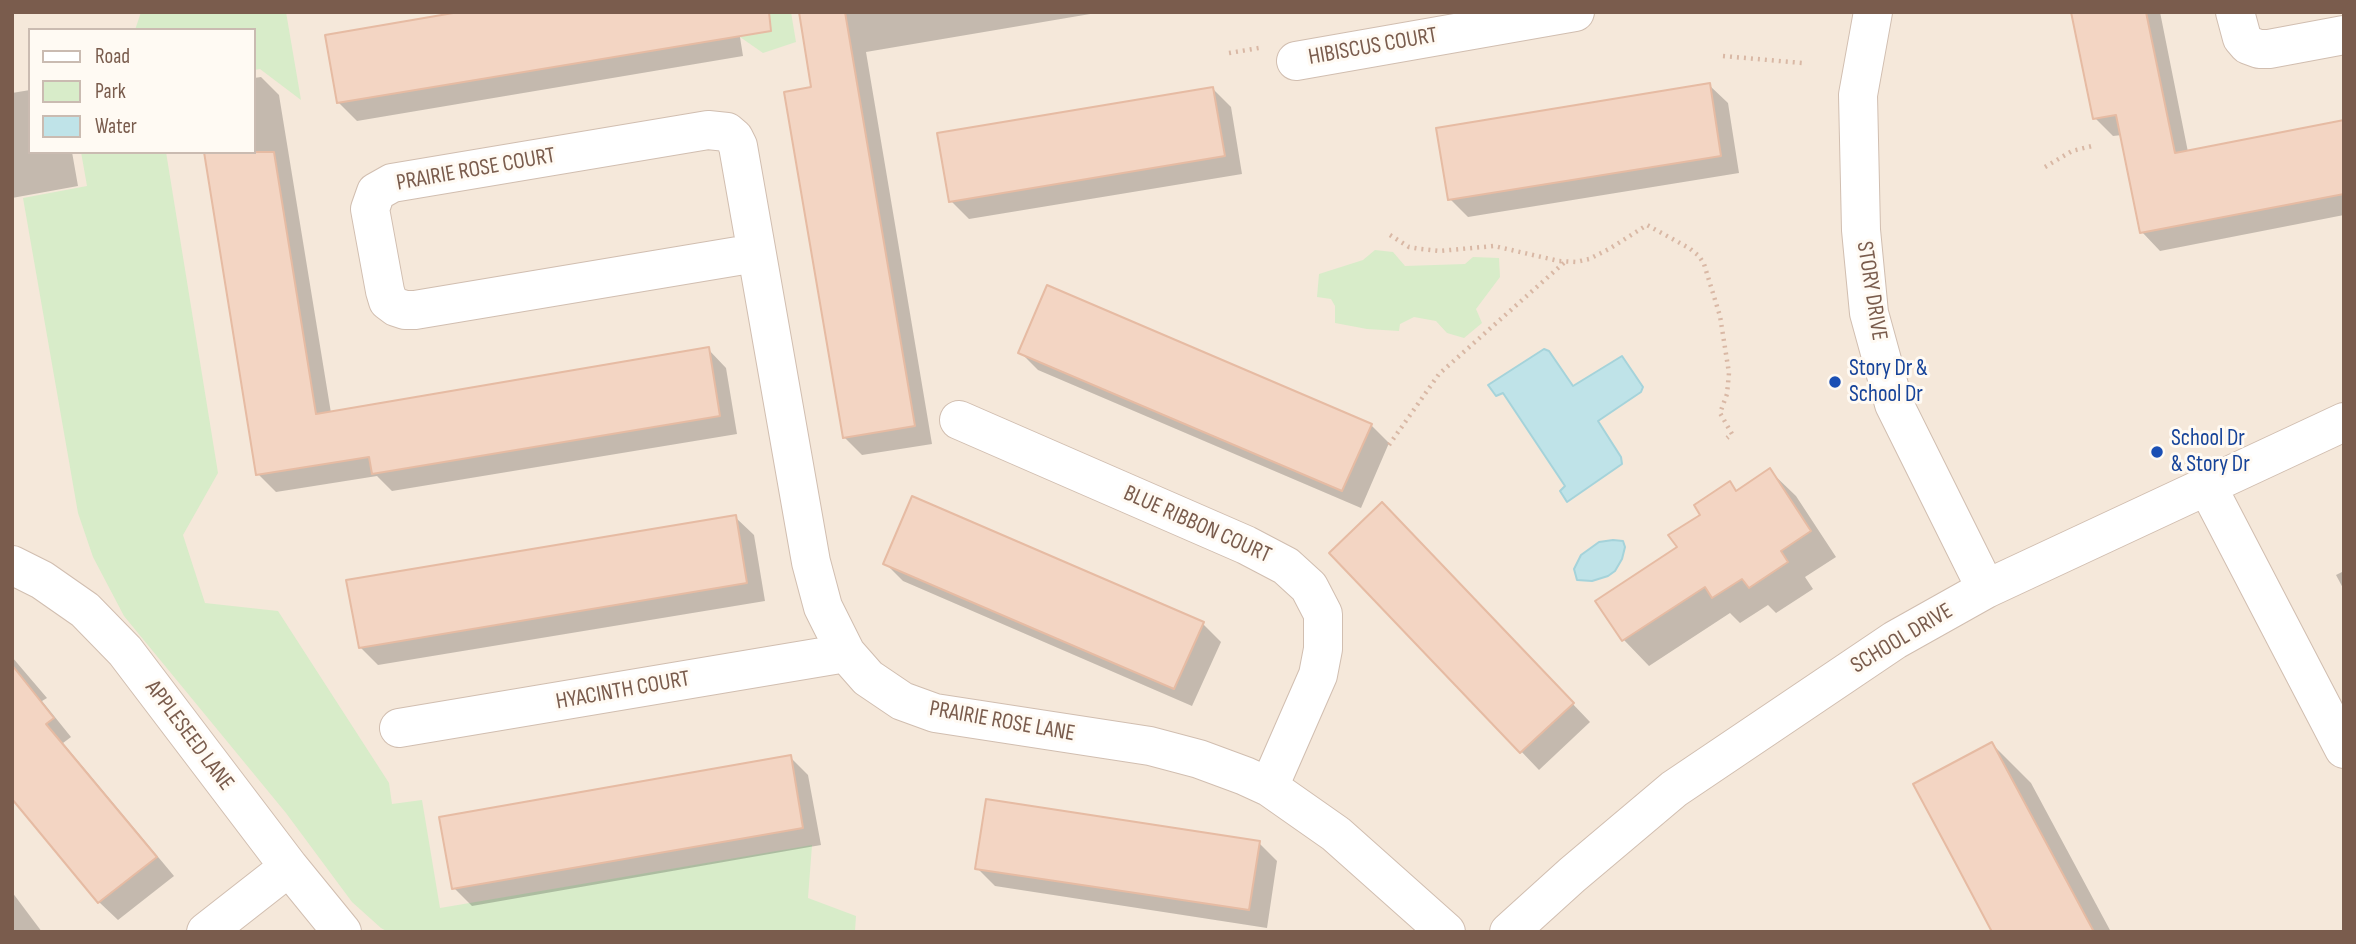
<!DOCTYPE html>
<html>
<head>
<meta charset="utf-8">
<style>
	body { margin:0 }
	#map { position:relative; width:2356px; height:944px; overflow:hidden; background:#fdf6ec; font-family:"Sofia Sans Condensed",sans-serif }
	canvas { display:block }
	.frame { position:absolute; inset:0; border:14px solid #7a5c4d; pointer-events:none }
	.legend { position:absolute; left:28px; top:28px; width:228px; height:126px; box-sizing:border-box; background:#fffaf3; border:2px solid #cabbb1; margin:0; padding:9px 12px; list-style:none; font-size:21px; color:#7a5c4d }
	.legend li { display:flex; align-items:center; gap:14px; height:35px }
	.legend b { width:35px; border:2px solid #cabbb1 }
</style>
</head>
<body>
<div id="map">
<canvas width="2356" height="944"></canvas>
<div class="frame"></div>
<ul class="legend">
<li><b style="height:9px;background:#fff"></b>Road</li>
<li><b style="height:19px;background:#d8ecc9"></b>Park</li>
<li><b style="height:19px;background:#bfe3e8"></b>Water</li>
</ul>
</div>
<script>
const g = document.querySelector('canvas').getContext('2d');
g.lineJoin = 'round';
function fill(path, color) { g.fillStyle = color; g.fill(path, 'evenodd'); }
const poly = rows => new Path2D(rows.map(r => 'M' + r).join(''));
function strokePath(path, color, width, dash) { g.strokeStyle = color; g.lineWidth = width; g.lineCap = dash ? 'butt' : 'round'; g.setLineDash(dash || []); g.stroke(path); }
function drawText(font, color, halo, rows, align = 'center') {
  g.font = font + ' "Sofia Sans Condensed",sans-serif'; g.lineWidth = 6; g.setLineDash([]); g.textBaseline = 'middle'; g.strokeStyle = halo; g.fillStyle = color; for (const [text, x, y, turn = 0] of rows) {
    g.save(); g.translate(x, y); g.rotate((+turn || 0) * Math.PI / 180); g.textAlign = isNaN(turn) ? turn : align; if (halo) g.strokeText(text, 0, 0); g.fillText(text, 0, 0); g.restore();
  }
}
const residential = poly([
	[12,12,2344,12,2344,410,1963,592,1506,932,12,932],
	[30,30,254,30,254,152,30,152],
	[2344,427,2344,932,1518,932,1670,801,1899,644]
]);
const green = poly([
	[141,12,286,12,301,100,260,69,254,70,254,30,135,30],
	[727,12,791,12,796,42,763,53,730,30],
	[81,152,166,152,218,473,183,535,205,603,278,611,389,783,392,804,422,800,440,908,812,845,808,898,856,916,855,931,388,932,381,928,352,902,286,813,124,616,93,557,78,513,23,198,87,186],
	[1375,250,1393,252,1405,266,1465,264,1473,257,1499,258,1500,277,1476,309,1482,323,1464,338,1447,333,1436,321,1414,317,1400,324,1399,331,1367,329,1335,323,1335,306,1331,299,1317,297,1319,274,1363,260]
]);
const water = poly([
	[1544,349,1549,351,1573,386,1622,356,1643,387,1641,392,1598,421,1621,457,1622,464,1567,502,1560,491,1565,486,1503,393,1496,396,1488,385,1544,349],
	[1613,540,1623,541,1625,547,1622,559,1615,571,1608,576,1592,581,1577,580,1574,569,1581,555,1599,542,1613,540]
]);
const shadow = poly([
	[736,12,743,56,357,121,339,103],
	[800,12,1102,12,866,52,932,444,862,455,844,437,813,88],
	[2074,12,2160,12,2188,152,2344,121,2344,215,2160,251,2142,232,2122,135,2113,136,2095,118],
	[261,77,279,95,331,413,708,349,726,368,737,434,392,491,377,476,276,492,258,474,254,78],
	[1709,85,1728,103,1739,173,1468,217,1450,199],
	[1213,89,1231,107,1242,174,969,219,951,201],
	[30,90,30,152,72,152,78,186,12,198,12,93],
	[1020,352,1371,425,1389,443,1361,508,1038,370],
	[1770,471,1796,496,1836,557,1805,577,1813,589,1776,613,1768,605,1740,623,1730,613,1649,666,1624,640,1598,601,1679,547,1702,515,1730,484,1738,492],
	[735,517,754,535,765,601,378,665,360,647],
	[1400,523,1590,722,1539,770,1332,553],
	[885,563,1203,624,1221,642,1192,706,903,581],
	[2344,571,2344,590,2336,575],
	[12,657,47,698,42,701,71,737,63,743,174,876,118,920,99,902,12,796],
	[1992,744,2031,783,2111,932,1994,932],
	[790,757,808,775,821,845,472,906,454,888],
	[1259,843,1277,861,1267,928,995,886,977,868],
	[12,892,42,932,12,932]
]);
const building = poly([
	[459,12,769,12,771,31,337,103,325,35,459,12],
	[799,12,845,12,915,426,843,438,784,92,811,87,799,12],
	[2071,12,2146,12,2175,153,2344,120,2344,194,2140,233,2116,115,2093,119,2071,12],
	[1710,83,1721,156,1448,200,1436,128,1710,83],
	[1213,87,1225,156,949,202,937,133,1213,87],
	[204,152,274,152,316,414,709,347,720,416,372,474,369,457,256,475,204,152],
	[1047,285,1372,424,1342,491,1018,353,1047,285],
	[1770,468,1811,531,1781,551,1788,562,1749,588,1742,579,1712,598,1705,587,1622,641,1595,601,1677,547,1668,535,1700,515,1694,505,1730,481,1736,491,1770,468],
	[912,496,1204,622,1174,689,883,564,912,496],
	[1382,502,1574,703,1520,753,1329,553,1382,502],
	[736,515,747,583,359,648,346,580,736,515],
	[12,665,54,718,46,724,157,857,98,903,12,799,12,665],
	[1992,742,2079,904,2094,932,1992,932,1956,864,1913,784,1992,742],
	[791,755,803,828,452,889,439,817,791,755],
	[986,799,1260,841,1249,910,975,869,986,799]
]);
const path = poly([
	[1229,53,1259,48],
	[1723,56,1802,63],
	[2045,167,2072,151,2092,146],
	[1390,235,1409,247,1421,249,1439,251,1494,246,1559,261,1576,262,1589,259,1609,249,1647,225,1689,248,1699,256,1704,264,1720,316,1729,373,1727,394,1720,413,1732,434,1727,438],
	[1389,445,1439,374,1566,261]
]);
const minor = poly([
	[1873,12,1858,95,1861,230,1869,313,1894,404,1986,589],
	[2235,12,2242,38,2248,45,2259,49,2269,49,2344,35],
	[1296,61,1575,12],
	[756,253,415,310,405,310,396,307,388,301,385,291,370,209,376,192,392,183,708,130,727,132,734,138,738,146,811,562,823,607,846,653,868,678,902,701,935,713,1150,746,1199,759,1245,776,1269,787,1336,834,1446,932],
	[959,420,1246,545,1286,566,1309,587,1323,614,1323,649,1318,675,1269,787],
	[2207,486,2344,749],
	[12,565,42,580,85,610,125,651,289,867,342,932],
	[399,728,846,653],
	[206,932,289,867],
	[1509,932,1572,875,1674,789,1895,640,1986,589,2344,422]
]);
const markers = [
	[1835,382,7,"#1a4fb4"],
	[2157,452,7,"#1a4fb4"]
];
const streetNames = [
	["HIBISCUS COURT",1373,47,-10],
	["PRAIRIE ROSE COURT",476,170,-10],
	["STORY DRIVE",1871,291,81],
	["BLUE RIBBON COURT",1197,525,24],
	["SCHOOL DRIVE",1902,639,-31],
	["HYACINTH COURT",623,691,-10],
	["PRAIRIE ROSE LANE",1002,722,10],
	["APPLESEED LANE",189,736,53]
];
const transitNames = [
	["Story Dr &",1849,369],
	["School Dr",1849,395],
	["School Dr",2171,439],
	["& Story Dr",2171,465]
];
fill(residential, '#f5e8da');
fill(green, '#d8ecc9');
fill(water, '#bfe3e8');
strokePath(water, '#a5d3da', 2);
fill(shadow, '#0003');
fill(building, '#f3d5c3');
strokePath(building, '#e6bba3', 2);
strokePath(minor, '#d1beb0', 40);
strokePath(path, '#d9b8a5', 4.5, [2, 5]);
strokePath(minor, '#fff', 38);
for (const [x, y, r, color] of markers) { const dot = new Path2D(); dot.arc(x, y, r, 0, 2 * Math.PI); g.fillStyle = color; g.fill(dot); strokePath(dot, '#fffaf3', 2.5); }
drawText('23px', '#7a5c4d', '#fffaf3', streetNames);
drawText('23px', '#164399', '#fffaf3', transitNames, 'left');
</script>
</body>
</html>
